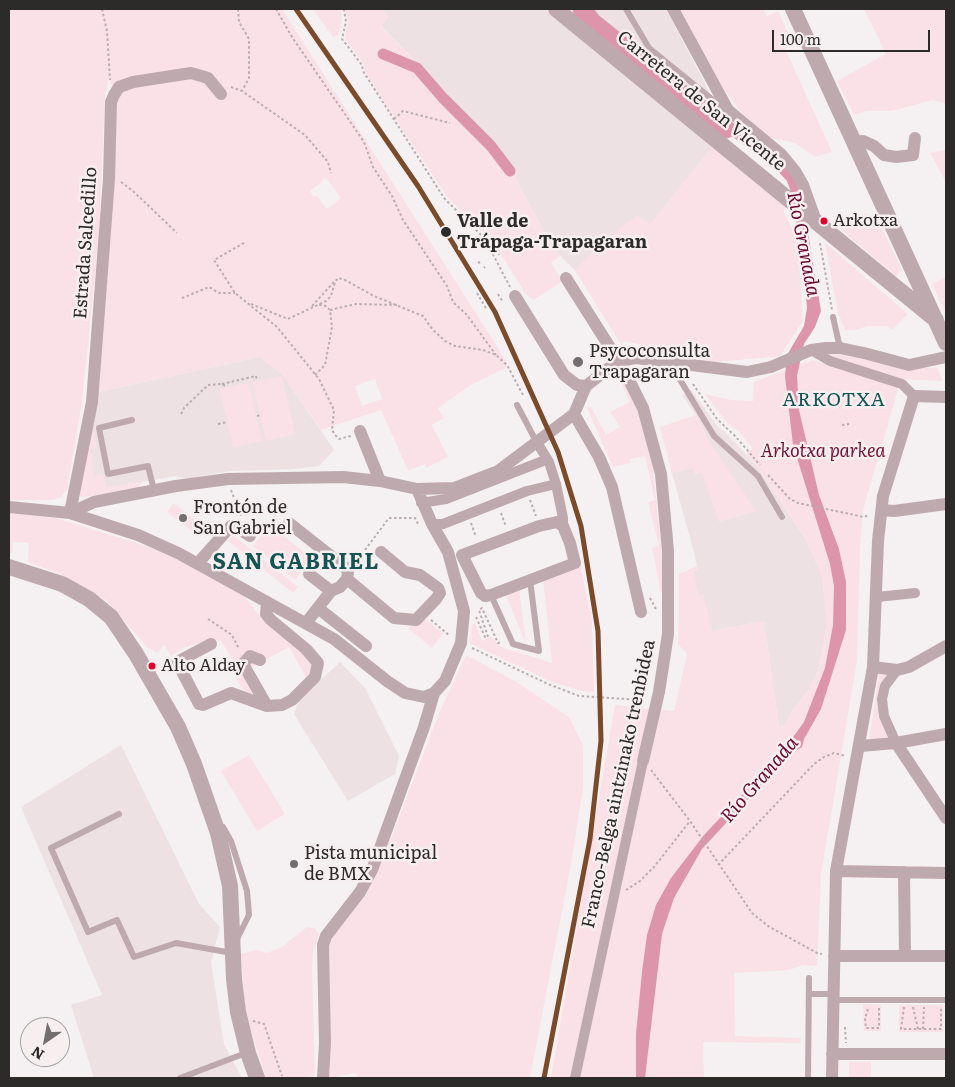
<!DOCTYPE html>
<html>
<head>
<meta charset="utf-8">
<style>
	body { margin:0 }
	#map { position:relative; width:955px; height:1087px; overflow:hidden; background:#f5f0f1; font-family:Literata,serif }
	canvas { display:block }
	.frame { position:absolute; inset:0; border:10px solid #2d2a2a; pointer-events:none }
	.north { position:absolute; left:20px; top:1017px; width:50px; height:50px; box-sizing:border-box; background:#f7eef0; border:1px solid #a6a0a1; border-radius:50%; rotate:213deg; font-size:14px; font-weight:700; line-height:20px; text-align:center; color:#2d2a2a }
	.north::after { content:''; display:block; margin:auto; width:18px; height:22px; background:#736f70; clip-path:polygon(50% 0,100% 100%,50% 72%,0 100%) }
	.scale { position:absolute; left:772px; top:30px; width:158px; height:22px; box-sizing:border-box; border:2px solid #2d2a2a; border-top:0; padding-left:6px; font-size:15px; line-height:18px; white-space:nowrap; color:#2d2a2a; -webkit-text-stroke:4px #f7eef0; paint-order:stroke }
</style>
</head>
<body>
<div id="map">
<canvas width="955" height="1087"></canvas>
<div class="frame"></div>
<div class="north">N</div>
<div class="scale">100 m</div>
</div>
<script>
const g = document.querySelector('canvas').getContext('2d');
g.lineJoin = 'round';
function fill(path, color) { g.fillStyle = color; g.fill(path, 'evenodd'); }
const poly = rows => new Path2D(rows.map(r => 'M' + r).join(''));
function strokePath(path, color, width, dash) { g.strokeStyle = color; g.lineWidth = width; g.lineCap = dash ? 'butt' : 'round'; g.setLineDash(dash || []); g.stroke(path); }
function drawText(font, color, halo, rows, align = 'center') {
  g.font = font + ' Literata,serif'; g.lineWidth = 5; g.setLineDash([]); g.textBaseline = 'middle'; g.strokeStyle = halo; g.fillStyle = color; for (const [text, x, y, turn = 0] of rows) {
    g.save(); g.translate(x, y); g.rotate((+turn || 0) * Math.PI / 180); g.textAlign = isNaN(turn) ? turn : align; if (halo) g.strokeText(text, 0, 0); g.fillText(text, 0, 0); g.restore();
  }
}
const built = poly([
	[382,9,545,9,787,205,783,211,799,244,802,322,780,356,713,362,694,356,625,341,621,344,575,270,554,250,515,178,517,175,509,161,489,139,458,112,408,53,381,26,388,17],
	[593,9,666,9,715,103,708,108,598,16],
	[260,357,283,375,334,450,319,466,295,469,229,471,187,479,176,476,142,482,137,489,81,497,98,392],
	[691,390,718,427,726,433,756,465,807,541,822,576,827,623,818,671,810,688,794,708,784,726,779,727,764,621,712,631,703,595,698,595,693,571,698,570,694,552,672,473,692,468,709,441,696,415,682,395],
	[340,662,365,688,399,756,395,774,348,801,294,714,299,700],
	[121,745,199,904,220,927,211,962,224,1044,242,1078,94,1078,71,1005,102,995,21,807]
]);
const green = poly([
	[9,9,282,9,507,362,506,368,471,385,438,408,444,418,432,425,448,457,426,468,425,464,408,470,381,410,321,430,283,375,260,357,98,392,114,94,109,77,105,95,99,235,82,402,67,489,60,498,51,500,9,500],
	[326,178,341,198,327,209,317,196,314,197,310,191],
	[375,379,382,399,362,406,355,386],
	[313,9,340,9,342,21,338,35,333,37],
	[345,9,382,9,388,17,381,27,408,53,458,112,489,139,509,161,517,175,515,178,554,250,560,256,551,263,563,281,533,300,525,293,489,235,481,231,448,198,384,102,364,70,364,64,345,39,348,22],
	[678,9,763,9,767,16,778,11,792,42,784,46,832,152,815,157,795,143,768,137,740,111,719,82],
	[864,9,946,9,946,104,933,100,891,111,867,111,854,115,837,81,886,54],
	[713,145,787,205,783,211,799,244,802,322,780,356,713,362,694,356,625,341,621,344,575,270,602,243,637,215,650,224],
	[946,150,946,182,930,153],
	[866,213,868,219,876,216,902,270,896,276,839,228],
	[825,243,908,314,892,330,887,326,867,326,856,330,845,330,838,313],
	[946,277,946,276,946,313,932,284],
	[827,354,858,355,902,368,938,368,942,381,898,379,827,357],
	[813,360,899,386,863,510,860,549,857,661,821,874,817,966,803,965,789,970,734,973,735,1036,801,1038,800,1043,703,1042,704,1078,551,1078,615,705,674,711,687,654,678,644,679,574,697,566,698,570,694,571,698,595,703,594,712,631,764,621,779,727,784,726,794,708,810,688,818,671,827,623,822,576,807,541,756,465,746,454,752,448,739,431,728,424,705,394,731,400,753,401,754,382],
	[619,370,640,410,651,451,666,592,661,593,652,548,659,546,648,502,655,500,645,456,630,459,631,463,613,467,587,408,591,407,606,435,620,427,610,412,630,402,616,371],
	[282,376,295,434,266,441,253,382],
	[249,383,262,441,233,448,220,389],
	[696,415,709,441,756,511,719,522,702,472,695,475,692,468,672,473,660,427],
	[92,424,97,448,90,450,95,476,103,474,106,487,142,482,137,489,81,497,78,494],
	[174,503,200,524,193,532,167,512],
	[9,512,56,518,136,543,171,555,242,593,261,618,305,654,312,666,310,674,306,677,289,647,244,671,257,697,244,691,236,678,241,674,221,641,209,640,183,648,171,656,164,645,158,653,148,648,106,600,58,573,28,562,29,543,13,542,12,554,9,553],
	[270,525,312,559,295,580,253,546],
	[233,535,298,587,293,593,228,541],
	[580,564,592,621,594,692,582,691,552,682,470,643,472,624,475,623,482,641,491,637,501,647,552,663,543,579],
	[519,588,526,644,505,593],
	[423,617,443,634,432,648,408,628],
	[466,655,515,681,569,717,583,745,583,788,571,864,530,1078,359,1078,355,1073,328,1078,328,951,330,938,382,862,439,713],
	[891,672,885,679,890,737,872,742,869,739,879,674],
	[249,755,285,814,257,831,221,771],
	[307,927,314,928,319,934,313,952,312,966,315,1075,304,1078,266,1078,245,1011,241,954,256,950,267,953,282,947],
	[863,1004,881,1005,881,1031,864,1031],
	[899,1005,943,1005,943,1032,899,1032],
	[849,1062,871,1062,871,1078,849,1078]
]);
const water = poly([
	[701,109,784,163,800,184,821,311,815,327,804,344,797,376,799,410,819,495,839,549,846,582,846,630,821,709,804,739,802,747,788,756,702,849,674,898,662,934,645,1078,636,1078,636,1034,642,972,647,935,656,905,671,878,704,835,783,751,804,722,825,668,833,625,834,586,830,564,793,445,785,376,787,355,804,326,807,308,802,254,790,189,787,181,773,166,715,124]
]);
const canal = poly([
	[383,54,417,68,443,98,491,146,510,171]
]);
const river = poly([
	[582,9,593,23,726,129]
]);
const path = poly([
	[102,9,107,31,110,80],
	[238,9,239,22,249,39,249,78,242,91],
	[276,9,292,37,364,142,373,167,392,196,403,220,447,286,453,302,467,315,496,355],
	[344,9,346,22,342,39,362,65,363,71,444,198,485,239,510,287],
	[231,87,242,91,305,135,328,162,331,173],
	[394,119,403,111,450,123],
	[121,182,133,191,177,233],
	[244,243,214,260,235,293,277,327,319,379,334,410,332,430,336,436,339,439,351,436],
	[820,243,832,310],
	[489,244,491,243,499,255],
	[478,263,480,262],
	[484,268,485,267],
	[477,293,487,310],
	[498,294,503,302],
	[182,298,209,287,219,293,235,293],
	[251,304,288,319,326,301,331,296,335,282,338,278,345,280,374,296,423,316,433,330,445,341,455,346,483,350,496,355,507,365,523,395],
	[312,306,334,282],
	[330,310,356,304,397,305],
	[315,375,325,365,332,327,330,310,324,305,319,305],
	[222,384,256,376,257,381],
	[693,384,717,419,736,437,760,465],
	[181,414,184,408,208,385,222,384,227,387],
	[257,416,261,415],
	[218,424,227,422],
	[842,425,849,424],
	[768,475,790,499,798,503,864,517,869,515],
	[231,490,241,516],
	[530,500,536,516],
	[501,513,506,527],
	[471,523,476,537],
	[356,562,389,518,415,518,418,524],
	[650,598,657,611],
	[476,617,485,637,488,637,479,610,482,608,498,643,502,642],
	[208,619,232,635,239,649],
	[431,620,450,636],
	[472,648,548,684,579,696,642,700],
	[651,770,690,821,752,913,768,926,817,953,822,954],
	[718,865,814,764,824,757,834,753,846,756],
	[626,890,640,881,654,867,690,821],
	[904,1007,901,1029,941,1029,941,1008],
	[913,1007,918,1029],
	[868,1009,865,1018,866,1028,879,1028,879,1008],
	[253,1021,264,1024,282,1076],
	[845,1027,846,1043],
	[923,1029,924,1007]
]);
const service = poly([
	[626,9,649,48,723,108],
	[833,317,840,348],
	[681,365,679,378,714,436,758,476,782,517],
	[517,405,536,441],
	[132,420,99,428,108,474,148,466,154,490],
	[491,595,513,644,539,651,530,580],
	[119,814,51,848,88,932,117,920,134,957,176,943,232,953],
	[223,827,231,841,247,891,249,915,237,939],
	[809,994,833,994],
	[833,1000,946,1000],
	[180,1078,246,1053],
	[808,1078,809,978]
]);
const pedestrian = poly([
	[811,350,830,361,902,384,914,396],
	[536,441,549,462,556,484,563,518,563,526],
	[421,503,446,499,543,461],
	[432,524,443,524,527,491,556,484],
	[877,597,915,593],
	[896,743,884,716,882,699,885,686,897,670],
	[575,1078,643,761]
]);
const minor = poly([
	[673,9,728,110,781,154,795,171,803,185,816,221],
	[854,142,863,141,874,146,884,155,896,157,913,155,915,138],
	[566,278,623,368,643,408,661,474,668,551,668,634,659,692,643,761],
	[515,296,564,375,577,385,586,386,618,361,636,358,747,372,771,367,811,350,826,348,840,348,864,353,909,365,946,357],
	[586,386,574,414,599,457,612,487,641,612],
	[360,431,380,481],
	[9,507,70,513,138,535,178,553,334,639,387,681,405,693,424,697,434,693,445,681,461,643,464,611,448,552,432,524,417,489],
	[882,510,894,511,946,504],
	[70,513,92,402,109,179,111,102,114,95,119,87,133,82,191,73,208,78,221,94],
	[70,513,94,502,176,486,228,479,343,477,380,481,417,489,454,488,498,471,574,414],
	[557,522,563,526,570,543,575,563,491,595,485,596,481,593,462,555,539,526,557,522],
	[289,523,346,568,348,572,347,579,394,618,416,620,436,599,440,593,438,588,420,575,405,572,381,552],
	[198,563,231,526,235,526,250,536],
	[309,574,331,591],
	[318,608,366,646],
	[306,623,331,591,340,587,347,579],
	[211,644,177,662,199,704,203,705,231,693,267,706,282,705,292,700,315,677,318,663,306,649,271,620,266,614,267,603],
	[260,660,250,656,243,664,267,706],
	[873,667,897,670,909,667,946,646],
	[896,743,946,818],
	[860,746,896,743,946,734],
	[836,871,946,873],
	[904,872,905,956],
	[834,956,946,956],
	[832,1054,946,1054],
	[323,1078,325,1043,323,945,326,936,360,892,372,870,424,727,434,693],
	[832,1078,836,871,873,667,878,541,883,496,914,396,946,397]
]);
const tertiary = poly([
	[556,9,936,320],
	[793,9,946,343],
	[9,567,62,584,89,599,111,617,136,654,178,727,194,764,218,833,230,886,234,979,238,1012,248,1053,257,1078]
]);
const rail1 = poly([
	[296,9,418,186,495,312,558,452,581,526,598,631,601,741,590,839,544,1078]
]);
const markers = [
	[824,221,4.5,"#e4002b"],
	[446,232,6,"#2d2a2a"],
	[578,362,6,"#736f70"],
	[183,518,5,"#736f70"],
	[152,666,4.5,"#e4002b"],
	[294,864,5,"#736f70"]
];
const busNames = [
	["Arkotxa",833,221],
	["Alto Alday",161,666]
];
const streetNames = [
	["Carretera de San Vicente",701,101,39],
	["Estrada Salcedillo",86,243,-86],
	["Franco-Belga aintzinako trenbidea",619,784,-78]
];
const stopNames = [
	["Valle de",457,222],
	["Trápaga-Trapagaran",457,243]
];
const poiNames = [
	["Psycoconsulta",589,352],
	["Trapagaran",589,373],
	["Frontón de",193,508],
	["San Gabriel",193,529],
	["Pista municipal",304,854],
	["de BMX",304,875]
];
const parkNames = [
	["Arkotxa parkea",823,452]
];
const waterNames = [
	["Río Granada",803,244,79],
	["Río Granada",760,780,-49]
];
const neighbourhoodNames = [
	["ARKOTXA",834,400]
];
const districtNames = [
	["SAN GABRIEL",296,563]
];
fill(built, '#ede1e4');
fill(green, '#fae1e7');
fill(water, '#dc95aa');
strokePath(canal, '#dc95aa', 11);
strokePath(river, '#dc95aa', 19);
strokePath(path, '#baadb0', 2, [2.5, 2.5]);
strokePath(service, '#bea9af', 6);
strokePath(pedestrian, '#bea9af', 10);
strokePath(minor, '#bea9af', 12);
strokePath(tertiary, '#bea9af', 16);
strokePath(rail1, '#7a4b2a', 5);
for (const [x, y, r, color] of markers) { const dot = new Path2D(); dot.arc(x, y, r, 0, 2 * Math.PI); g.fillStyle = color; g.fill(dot); strokePath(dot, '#f7eef0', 2); }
drawText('17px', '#2d2a2a', '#f7eef0', busNames, 'left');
drawText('18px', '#2d2a2a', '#f7eef0', streetNames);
drawText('bold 18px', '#2d2a2a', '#f7eef0', stopNames, 'left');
drawText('18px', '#2d2a2a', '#f7eef0', poiNames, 'left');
drawText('italic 18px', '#701438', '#f7eef0', parkNames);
drawText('italic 19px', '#660730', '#f7eef0', waterNames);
g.letterSpacing = '1px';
drawText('19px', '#165353', '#f7eef0', neighbourhoodNames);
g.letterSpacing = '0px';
g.letterSpacing = '1px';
drawText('bold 22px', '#165353', '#f7eef0', districtNames);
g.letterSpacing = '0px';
</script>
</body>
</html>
